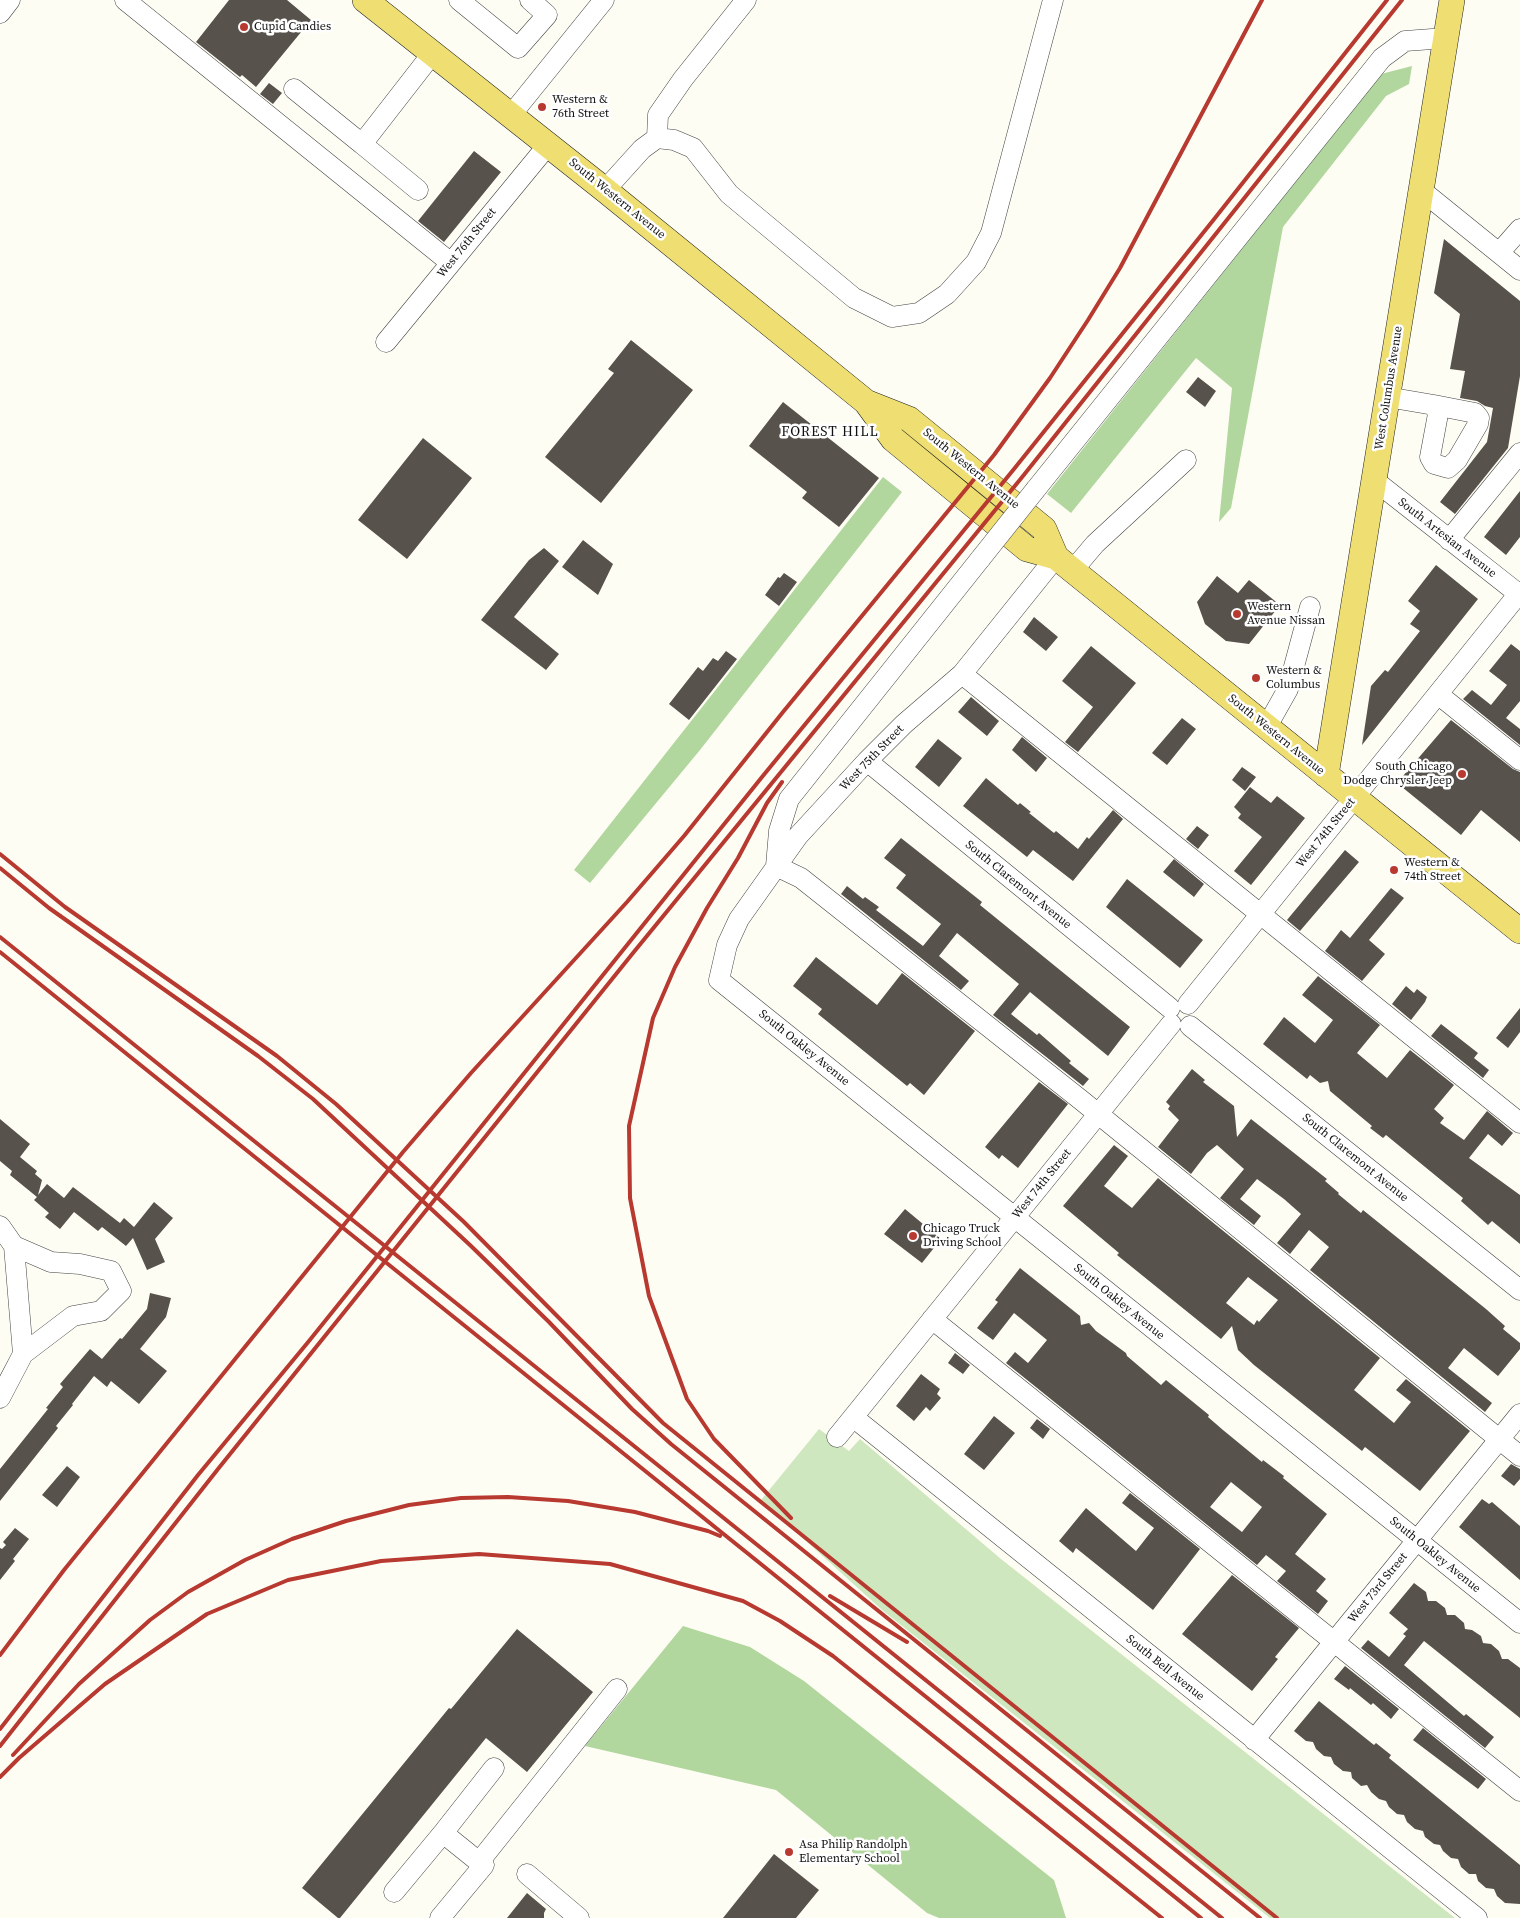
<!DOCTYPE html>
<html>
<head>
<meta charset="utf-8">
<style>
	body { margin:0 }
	canvas { display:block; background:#fefdf3 }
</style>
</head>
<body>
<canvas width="1520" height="1918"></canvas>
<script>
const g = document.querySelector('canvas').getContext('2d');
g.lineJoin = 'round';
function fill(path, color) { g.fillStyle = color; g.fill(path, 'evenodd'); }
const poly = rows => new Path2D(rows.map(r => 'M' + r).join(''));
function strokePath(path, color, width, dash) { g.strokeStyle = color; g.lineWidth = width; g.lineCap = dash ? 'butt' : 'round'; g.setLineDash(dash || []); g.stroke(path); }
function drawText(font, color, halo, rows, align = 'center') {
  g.font = font + ' "Source Serif 4",serif'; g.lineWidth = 5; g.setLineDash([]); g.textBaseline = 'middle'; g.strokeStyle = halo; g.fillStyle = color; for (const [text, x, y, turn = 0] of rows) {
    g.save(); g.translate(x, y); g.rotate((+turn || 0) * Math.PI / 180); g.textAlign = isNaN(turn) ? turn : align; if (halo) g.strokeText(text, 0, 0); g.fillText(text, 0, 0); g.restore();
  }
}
const green = poly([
	[819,1429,849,1451,860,1439,1001,1559,1455,1918,1270,1918,882,1610,761,1500]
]);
const forest = poly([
	[1412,66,1409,84,1386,96,1283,227,1231,508,1219,522,1232,388,1196,358,1071,513,1047,494,1381,74],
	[883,477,902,492,700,750,590,883,574,870],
	[683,1626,750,1647,804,1681,1054,1880,1066,1918,939,1918,927,1913,776,1790,585,1746]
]);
const building = poly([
	[229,0,287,0,311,20,256,87,242,75,240,77,196,42],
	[269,83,282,93,273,104,260,94],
	[474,151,501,172,444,242,418,221],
	[1444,239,1520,301,1520,376,1508,448,1455,514,1440,502,1487,442,1493,408,1485,406,1477,401,1460,398,1465,371,1450,369,1460,314,1434,293],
	[631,340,693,390,601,503,545,457,614,373,608,369],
	[1198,377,1216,391,1205,407,1186,392],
	[783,402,879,478,839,527,802,498,807,492,749,446],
	[423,438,472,478,407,559,358,520],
	[1520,491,1520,537,1506,555,1484,537],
	[583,540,613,564,598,595,562,567],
	[544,548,559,561,514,617,559,654,546,670,481,620,529,560],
	[1436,565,1478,599,1362,745,1371,686,1385,670,1388,672,1420,631,1410,624,1420,611,1408,601],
	[784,573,797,582,779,606,765,595,778,577,780,578],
	[1217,576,1238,593,1249,580,1280,605,1249,644,1226,641,1205,624,1197,602],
	[1034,617,1058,637,1046,651,1023,632],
	[1511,644,1520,651,1520,701,1506,718,1520,729,1520,745,1463,699,1472,690,1491,705,1507,685,1489,671],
	[1091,646,1136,683,1078,752,1065,742,1093,707,1062,681],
	[726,651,737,659,689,720,669,704,698,667,703,671,713,658,718,661],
	[971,697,999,721,987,736,958,712],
	[1182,718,1196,729,1167,765,1152,753],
	[1451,720,1513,769,1520,772,1520,842,1481,810,1461,835,1397,783],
	[1022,737,1047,758,1036,772,1012,750],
	[938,739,962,758,939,787,915,767],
	[1242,767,1256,777,1245,791,1232,780],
	[986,778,1018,805,1020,803,1031,812,1029,813,1054,833,1056,831,1078,849,1087,837,1089,839,1113,810,1123,819,1073,881,1033,850,1027,857,963,806],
	[1250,787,1271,803,1277,796,1305,818,1251,885,1234,871,1262,837,1238,818,1241,814,1234,807],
	[1197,826,1209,835,1198,849,1186,839],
	[901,838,982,902,980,905,1130,1027,1108,1056,1030,992,1011,1014,1037,1035,1039,1033,1071,1061,1069,1063,1089,1079,1083,1086,993,1015,1019,984,957,933,939,956,969,981,961,990,841,894,847,886,863,899,865,897,879,907,876,910,923,946,941,924,896,888,906,875,884,858],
	[1345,850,1359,862,1300,931,1287,920],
	[1174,859,1204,884,1194,897,1163,872],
	[1127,879,1203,940,1180,968,1106,907],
	[1391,888,1404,898,1369,940,1385,954,1362,981,1325,951,1341,930,1350,938],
	[816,957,877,1005,902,973,975,1031,924,1095,910,1083,907,1086,818,1014,822,1009,793,986],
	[1318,976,1380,1025,1357,1053,1387,1078,1410,1050,1454,1085,1434,1109,1444,1118,1440,1123,1464,1140,1487,1111,1513,1133,1502,1146,1488,1134,1469,1158,1520,1195,1520,1244,1492,1221,1488,1225,1461,1201,1463,1198,1386,1135,1383,1138,1370,1128,1372,1126,1330,1091,1328,1081,1320,1083,1310,1075,1307,1079,1263,1044,1284,1017,1315,1043,1333,1020,1302,995],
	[1406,986,1414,993,1417,989,1427,997,1425,1002,1411,1020,1392,1004],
	[1520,1008,1520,1032,1508,1048,1496,1038],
	[1441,1024,1478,1053,1474,1058,1489,1070,1483,1078,1431,1036],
	[1192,1069,1205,1080,1203,1082,1234,1106,1237,1137,1251,1119,1327,1179,1325,1181,1339,1193,1338,1194,1361,1213,1363,1210,1486,1309,1505,1326,1503,1329,1520,1343,1520,1349,1498,1376,1464,1348,1448,1368,1492,1403,1485,1412,1310,1270,1329,1247,1309,1230,1290,1254,1277,1243,1301,1214,1284,1199,1257,1179,1240,1199,1261,1216,1254,1225,1220,1198,1244,1169,1217,1145,1207,1153,1191,1174,1158,1147,1179,1120,1168,1109,1170,1106,1166,1102],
	[1039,1082,1068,1104,1018,1168,1002,1155,999,1159,985,1147],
	[0,1119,30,1144,20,1157,37,1171,35,1174,42,1180,38,1195,47,1184,64,1198,73,1187,120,1223,124,1218,134,1227,154,1202,173,1218,155,1239,165,1262,147,1270,133,1238,126,1246,102,1227,98,1231,74,1212,60,1229,45,1217,49,1213,34,1200,37,1197,10,1175,12,1171,0,1161],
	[1114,1145,1128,1156,1104,1186,1132,1208,1158,1178,1380,1358,1354,1390,1394,1423,1411,1402,1396,1390,1406,1379,1470,1431,1420,1491,1365,1447,1362,1451,1254,1365,1238,1350,1232,1326,1221,1339,1117,1255,1119,1253,1063,1206],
	[1248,1277,1278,1300,1259,1322,1257,1320,1254,1325,1226,1303],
	[905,1209,941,1239,922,1263,884,1234],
	[1020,1268,1080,1316,1081,1325,1089,1323,1096,1331,1126,1353,1127,1356,1161,1385,1166,1380,1209,1415,1208,1417,1223,1430,1262,1462,1263,1460,1284,1476,1283,1478,1327,1514,1295,1554,1326,1579,1316,1591,1328,1601,1318,1614,1277,1581,1286,1571,1266,1555,1257,1565,1006,1363,1015,1352,1028,1363,1047,1340,1014,1313,993,1340,977,1328,998,1302,995,1300],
	[1231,1482,1262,1507,1242,1532,1210,1507],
	[150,1293,171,1298,166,1317,140,1349,167,1371,139,1404,111,1381,107,1387,94,1376,72,1404,73,1405,56,1426,58,1428,0,1501,0,1469,48,1409,46,1408,63,1387,60,1384,90,1349,102,1359,120,1338,122,1339,147,1309],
	[955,1353,970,1365,963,1374,948,1363],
	[921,1374,940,1389,937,1394,941,1398,930,1411,926,1407,914,1421,896,1406],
	[994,1416,1015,1433,984,1470,964,1454],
	[1037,1419,1050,1429,1043,1439,1030,1428],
	[1511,1464,1520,1469,1520,1479,1514,1486,1501,1476],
	[67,1466,80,1477,57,1507,42,1495],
	[1130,1493,1200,1549,1153,1610,1076,1548,1073,1553,1059,1541,1086,1508,1136,1551,1154,1528,1122,1503],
	[1482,1499,1489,1504,1492,1502,1520,1526,1520,1580,1459,1527],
	[15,1528,29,1539,13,1559,15,1561,0,1580,0,1548,2,1549,6,1545,3,1542],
	[1232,1575,1299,1628,1275,1657,1278,1659,1252,1691,1182,1634],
	[1414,1583,1426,1592,1428,1601,1436,1601,1445,1608,1447,1615,1455,1615,1464,1623,1465,1629,1472,1630,1481,1636,1483,1643,1491,1644,1499,1651,1502,1659,1508,1659,1520,1668,1520,1718,1424,1641,1404,1665,1464,1716,1466,1714,1494,1737,1485,1748,1361,1648,1368,1640,1389,1657,1406,1636,1403,1634,1408,1629,1389,1613],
	[517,1629,593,1692,527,1772,486,1738,340,1918,338,1918,302,1888,449,1708,451,1709],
	[1345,1666,1399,1709,1391,1719,1373,1703,1371,1705,1350,1688,1349,1690,1334,1679],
	[1319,1701,1374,1745,1376,1743,1391,1755,1389,1758,1520,1865,1520,1904,1505,1903,1497,1896,1494,1889,1486,1888,1478,1881,1476,1874,1469,1874,1461,1867,1458,1859,1451,1858,1443,1851,1440,1845,1434,1844,1425,1837,1423,1831,1415,1829,1407,1822,1404,1815,1397,1814,1389,1807,1386,1801,1379,1799,1371,1792,1367,1785,1361,1786,1352,1778,1351,1772,1343,1771,1334,1764,1331,1757,1324,1756,1316,1749,1313,1742,1306,1741,1294,1731],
	[1423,1728,1486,1779,1478,1789,1413,1740],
	[774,1854,819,1890,796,1918,723,1918],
	[527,1893,546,1909,544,1913,544,1918,507,1918]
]);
const minor = poly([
	[125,0,451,263],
	[459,0,518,48,547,15,530,0],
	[0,13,10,0],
	[294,89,362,144,432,54],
	[511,115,604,0],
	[657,138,658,115,683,79,746,0],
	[362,144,418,190],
	[605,190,642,149,657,138,674,140,693,148,729,194,854,298,892,317,919,313,947,294,976,262,991,233,1053,0],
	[1421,190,1520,270],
	[1499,253,1520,229],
	[386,342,548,145],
	[1387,397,1434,405,1438,414,1430,457,1434,464,1448,468,1457,460,1478,424,1479,418,1475,413,1434,405],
	[1374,480,1520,595],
	[1036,489,1382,58,1405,41,1446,38],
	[1449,540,1520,453],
	[1056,557,962,674,904,724,867,761,798,836,739,919,727,945,719,980,1520,1623],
	[981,558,789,799,779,831,776,866,801,878,1081,1100,1520,1456],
	[1073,570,1095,544,1186,460],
	[962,674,1520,1123],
	[1439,695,1520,760],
	[1266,728,1288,689,1310,607],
	[867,761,1170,1008],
	[1188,1004,1520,592],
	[1190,1026,1520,1290],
	[0,1226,14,1246,51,1262,80,1264,111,1271,121,1291,101,1311,73,1316,23,1354,0,1398],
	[14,1246,23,1354],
	[932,1319,1520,1791],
	[853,1417,1477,1918],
	[837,1437,1171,1024],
	[1254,1740,1520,1414],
	[494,1768,443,1833,479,1862,617,1689],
	[527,1874,579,1918],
	[394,1892,443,1833],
	[440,1918,484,1865]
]);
const major = poly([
	[365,0,605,190,866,402,893,439,1027,549,1056,557,1520,931],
	[866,402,909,419,1044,529,1056,557],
	[1326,775,1452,0]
]);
const rail = poly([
	[782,782,767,803,738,858,707,908,675,967,653,1018,629,1126,630,1198,649,1296,687,1399,714,1439,791,1518],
	[0,854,65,907,277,1056,336,1104,464,1222,663,1423,1277,1918],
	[0,868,49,908,258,1056,313,1099,471,1246,549,1322,632,1409,671,1444,1260,1918],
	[0,937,1222,1918],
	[0,952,1201,1918],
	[830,1596,907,1642],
	[0,1655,64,1570,403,1152,471,1073,627,902,684,836,783,712,994,455,1050,378,1088,320,1120,268,1262,0],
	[0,1729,198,1475,309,1341,762,777,1014,469,1215,218,1387,0],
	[0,1746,218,1469,633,953,1023,476,1402,0],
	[13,1755,79,1684,150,1620,188,1592,245,1560,292,1539,346,1521,409,1505,461,1498,508,1497,568,1501,635,1512,708,1531,720,1536],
	[0,1777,19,1758,105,1684,207,1614,288,1580,381,1561,479,1554,610,1564,743,1601,780,1621,833,1656,1162,1918]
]);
const minorBridge = poly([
	[981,558,1036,489]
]);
const markers = [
	[244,27,5,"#b73930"],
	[542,107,5,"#b73930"],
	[1237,614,5,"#b73930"],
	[1256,678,5,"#b73930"],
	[1462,774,5,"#b73930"],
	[1394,870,5,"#b73930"],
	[913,1236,5,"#b73930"],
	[789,1852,5,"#b73930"]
];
const poiNames = [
	["Cupid Candies",254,27],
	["Western &",552,100],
	["76th Street",552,114],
	["Western",1247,607],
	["Avenue Nissan",1247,621],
	["Western &",1266,671],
	["Columbus",1266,685],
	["South Chicago",1452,767,"right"],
	["Dodge Chrysler Jeep",1452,781,"right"],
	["Western &",1404,863],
	["74th Street",1404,877],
	["Chicago Truck",923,1229],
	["Driving School",923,1243],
	["Asa Philip Randolph",799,1845],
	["Elementary School",799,1859]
];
const streetNames = [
	["South Western Avenue",617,199,39],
	["West 76th Street",467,243,-51],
	["West Columbus Avenue",1389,388,-81],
	["South Western Avenue",971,469,39],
	["South Artesian Avenue",1447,538,38],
	["South Western Avenue",1276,735,39],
	["West 75th Street",872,758,-46],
	["West 74th Street",1326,833,-51],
	["South Claremont Avenue",1018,885,39],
	["South Oakley Avenue",804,1048,39],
	["South Claremont Avenue",1355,1158,39],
	["West 74th Street",1042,1184,-51],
	["South Oakley Avenue",1119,1302,39],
	["South Oakley Avenue",1435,1555,39],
	["West 73rd Street",1378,1588,-51],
	["South Bell Avenue",1165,1668,39]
];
const neighbourhoodNames = [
	["FOREST HILL",830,432]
];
fill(green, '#cfe7be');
fill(forest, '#b1d79e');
fill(building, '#58524d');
strokePath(minor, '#434343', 21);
strokePath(major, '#212121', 26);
strokePath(minor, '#fff', 20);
strokePath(major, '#efdf72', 25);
strokePath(rail, '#b73930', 4);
strokePath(minorBridge, '#434343', 21, []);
strokePath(minorBridge, '#fff', 20);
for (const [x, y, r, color] of markers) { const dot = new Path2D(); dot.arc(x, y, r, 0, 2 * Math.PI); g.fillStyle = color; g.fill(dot); strokePath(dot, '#fff', 2); }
drawText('12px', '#101010', '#fff', poiNames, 'left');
drawText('12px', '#101010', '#fff', streetNames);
g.letterSpacing = '1px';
drawText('14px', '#101010', '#fff', neighbourhoodNames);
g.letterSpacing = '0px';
</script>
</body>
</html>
